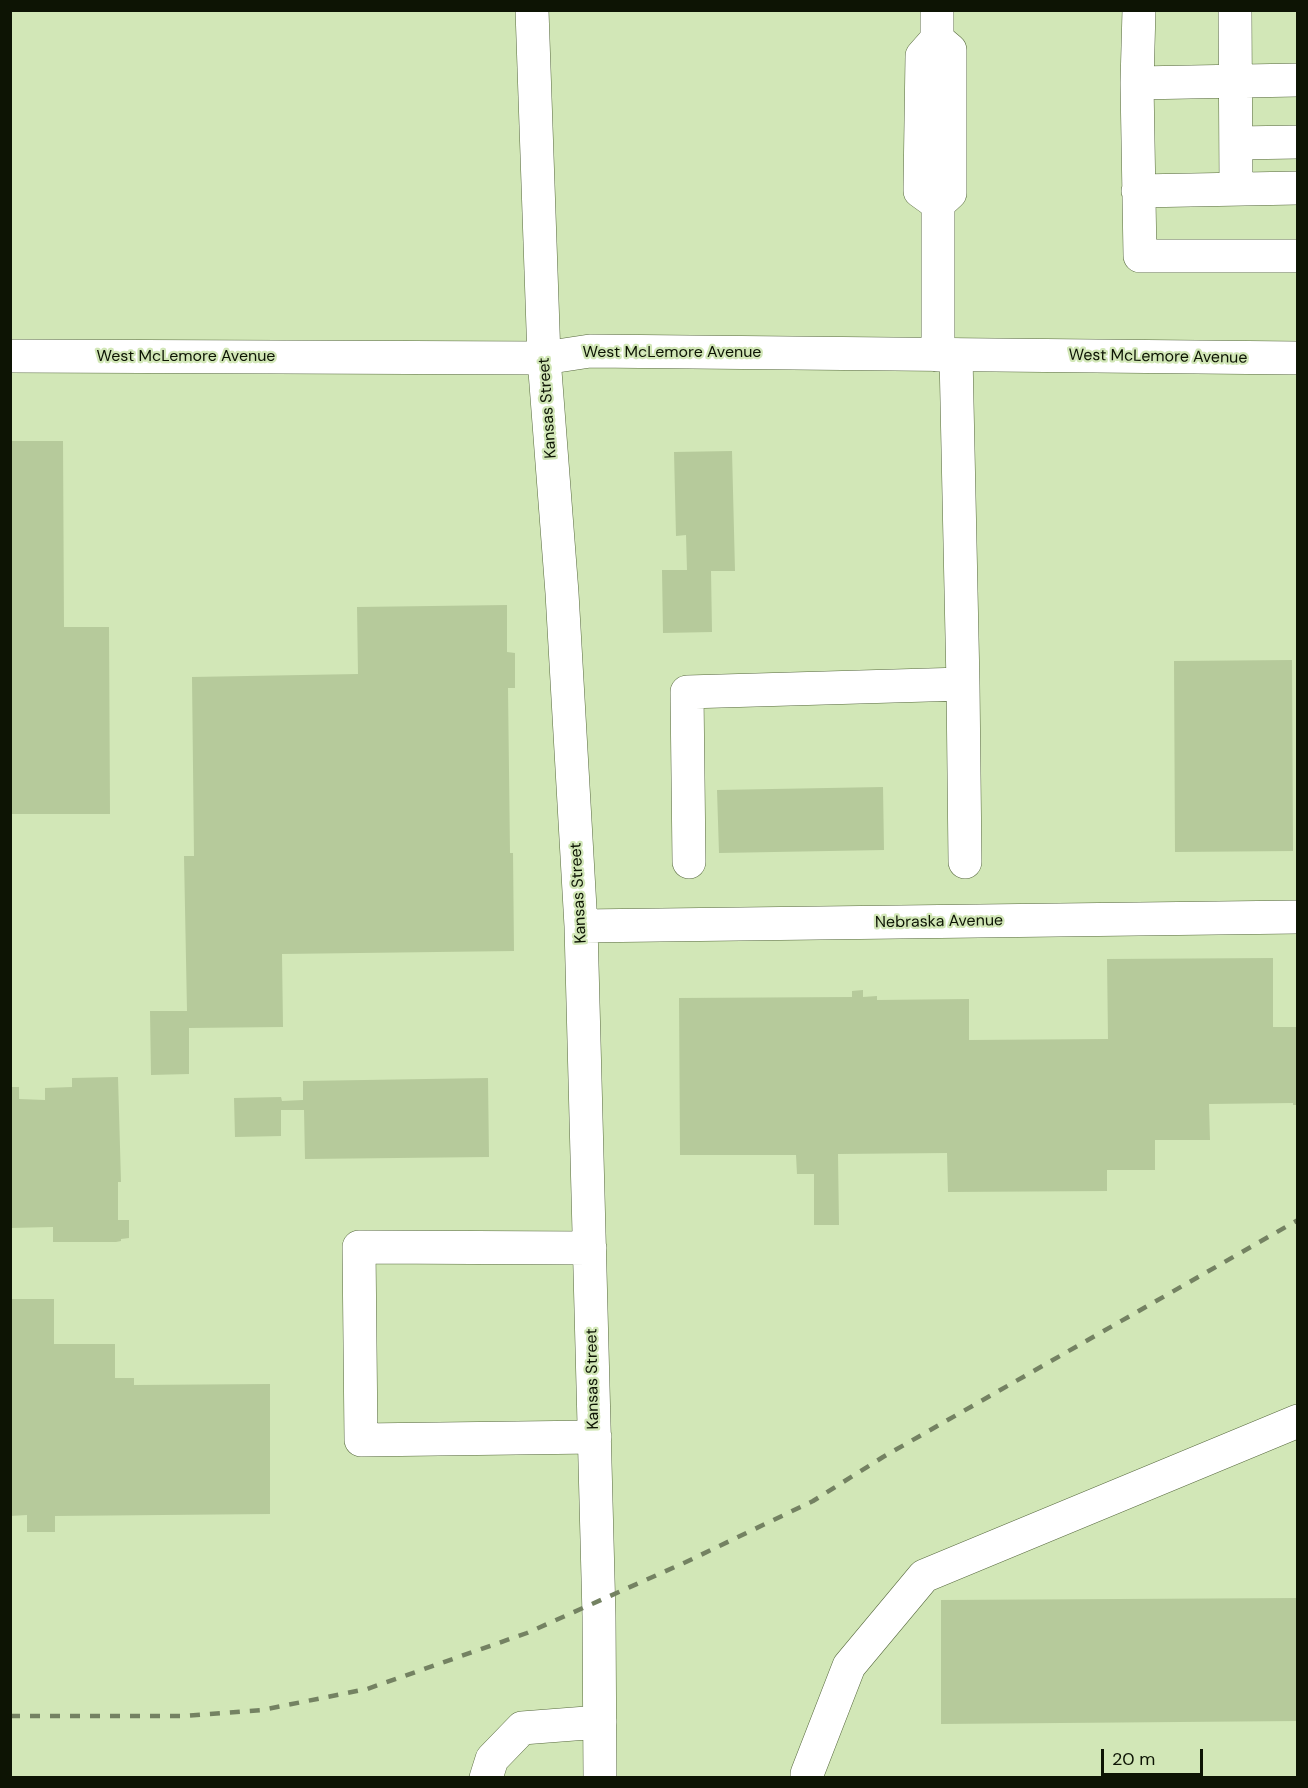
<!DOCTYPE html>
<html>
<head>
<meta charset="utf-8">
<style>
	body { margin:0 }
	#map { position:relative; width:1308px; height:1788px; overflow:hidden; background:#d2e7b7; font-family:"DM Sans",sans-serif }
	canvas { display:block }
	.frame { position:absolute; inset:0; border:12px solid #0d1404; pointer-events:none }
	.scale { position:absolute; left:1101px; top:1749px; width:102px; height:27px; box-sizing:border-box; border:3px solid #0d1404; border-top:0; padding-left:8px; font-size:18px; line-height:21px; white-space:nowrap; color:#0d1404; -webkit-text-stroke:4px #d2e7b7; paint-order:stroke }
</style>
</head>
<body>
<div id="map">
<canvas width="1308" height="1788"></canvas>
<div class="frame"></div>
<div class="scale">20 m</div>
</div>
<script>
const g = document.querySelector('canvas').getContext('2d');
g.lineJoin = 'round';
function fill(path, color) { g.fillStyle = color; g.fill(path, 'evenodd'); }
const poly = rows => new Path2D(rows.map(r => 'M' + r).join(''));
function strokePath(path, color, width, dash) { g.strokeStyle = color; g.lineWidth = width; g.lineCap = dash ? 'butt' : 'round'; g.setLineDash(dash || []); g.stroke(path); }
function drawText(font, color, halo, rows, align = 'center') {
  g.font = font + ' "DM Sans",sans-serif'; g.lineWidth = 4.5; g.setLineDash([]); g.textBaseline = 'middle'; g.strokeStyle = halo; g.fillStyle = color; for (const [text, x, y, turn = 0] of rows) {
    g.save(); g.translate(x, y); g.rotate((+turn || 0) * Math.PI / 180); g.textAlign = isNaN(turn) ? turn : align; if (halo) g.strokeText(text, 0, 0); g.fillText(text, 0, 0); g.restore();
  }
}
const building = poly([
	[10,441,63,441,64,627,109,627,110,814,10,814],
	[732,451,735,571,711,571,712,632,663,633,662,570,687,570,686,535,676,536,674,452],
	[507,605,507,652,515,653,515,688,508,688,510,853,513,853,514,951,282,954,283,1027,189,1028,189,1074,151,1075,150,1011,187,1011,184,856,194,856,192,677,358,674,357,607],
	[1292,660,1293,851,1175,852,1174,661],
	[883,787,884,850,719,853,717,790],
	[1273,958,1273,1027,1298,1027,1298,1105,1293,1105,1293,1103,1209,1104,1210,1140,1155,1140,1155,1170,1107,1170,1107,1191,948,1192,947,1153,838,1154,839,1225,814,1225,814,1174,797,1174,796,1155,680,1155,679,998,852,997,852,991,863,990,863,997,877,996,877,1000,969,999,969,1040,1108,1039,1107,959],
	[118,1077,121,1182,118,1182,118,1220,129,1220,129,1238,121,1239,121,1241,116,1242,53,1242,53,1227,10,1228,10,1087,19,1087,19,1099,45,1100,45,1088,72,1087,72,1078],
	[488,1078,489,1157,305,1159,304,1110,281,1110,281,1136,235,1137,234,1098,281,1097,282,1101,303,1100,303,1081],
	[10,1299,54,1299,54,1344,115,1344,115,1378,134,1378,134,1385,270,1384,270,1514,55,1516,55,1532,27,1532,27,1515,10,1516],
	[1298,1598,1298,1721,941,1724,941,1600]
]);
const minor = poly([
	[532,10,544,358,562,593,581,926,599,1616,600,1778],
	[1139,10,1137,83,1140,256,1298,256],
	[1235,10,1236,189],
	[937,39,937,10],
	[1137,83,1298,80],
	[1236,143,1298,142],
	[1138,191,1298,188],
	[938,355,938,204,950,193,950,50,937,39,922,56,920,186,920,191,938,204],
	[956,355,963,684,965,862],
	[689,862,687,692,963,684],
	[581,926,1298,917],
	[590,1248,359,1247,361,1440,595,1437],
	[486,1778,492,1759,522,1728,600,1722],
	[807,1778,807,1774,849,1666,924,1576,1298,1421]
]);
const major = poly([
	[10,356,544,358,590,351,1298,358]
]);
const rail = poly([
	[10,1716,183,1716,262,1710,367,1689,527,1633,686,1562,813,1501,883,1457,1298,1220]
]);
const streetNames = [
	["West McLemore Avenue",672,353],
	["West McLemore Avenue",186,357],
	["West McLemore Avenue",1158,357,1],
	["Kansas Street",548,408,-94],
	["Kansas Street",579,893,-93],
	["Nebraska Avenue",939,922,-1],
	["Kansas Street",593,1379,-91]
];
fill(building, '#b6ca9b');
strokePath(minor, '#56683d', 34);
strokePath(major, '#56683d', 34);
strokePath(minor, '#fff', 33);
strokePath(major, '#fff', 33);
strokePath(rail, '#748262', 4.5, [10, 10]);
drawText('16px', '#0d1404', '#d2e7b7', streetNames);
</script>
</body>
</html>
